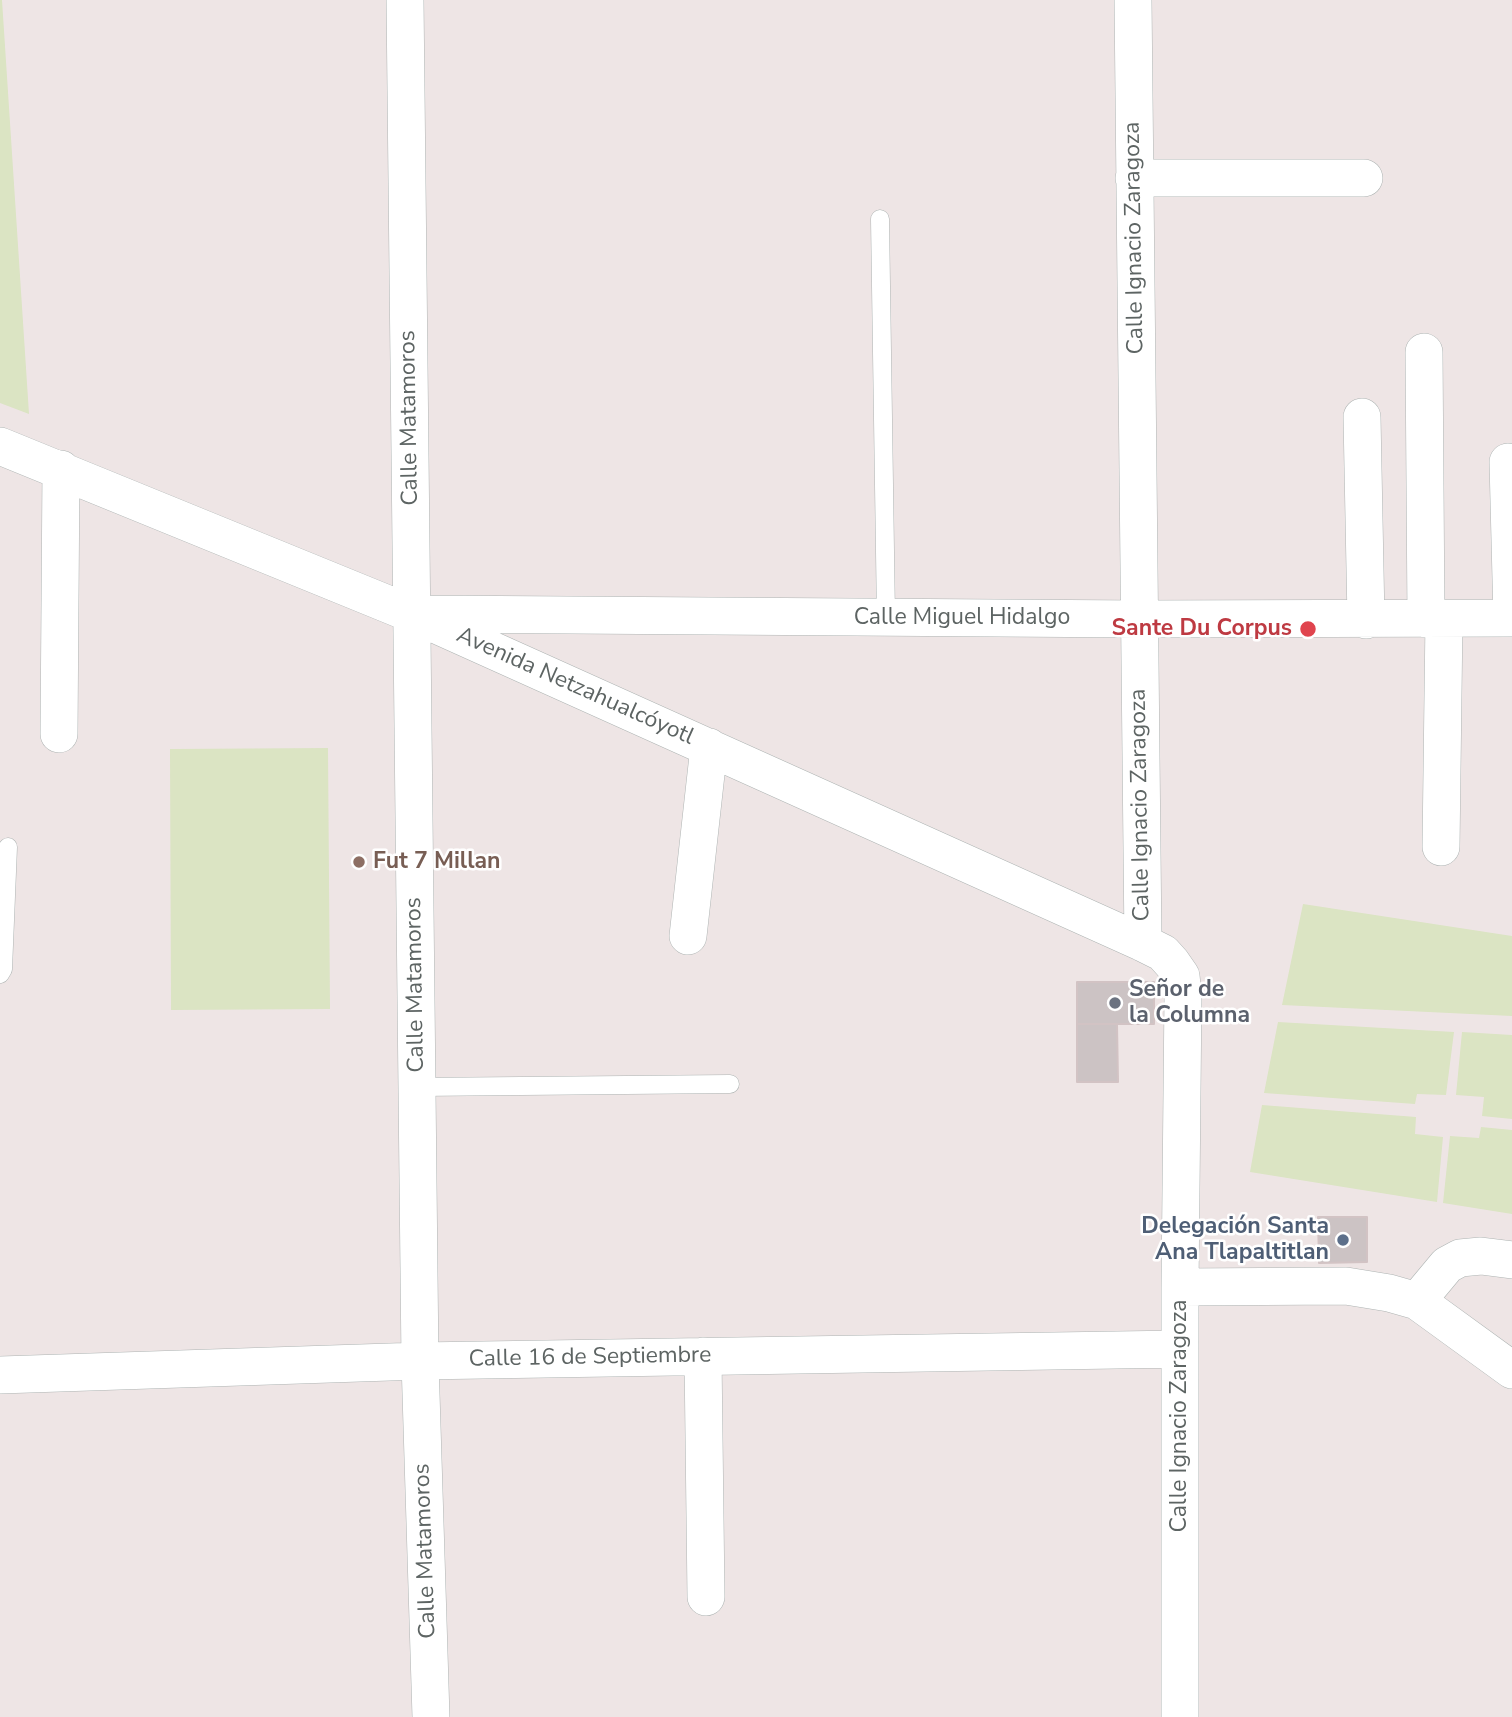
<!DOCTYPE html>
<html>
<head>
<meta charset="utf-8">
<style>
	body { margin:0 }
	canvas { display:block; background:#eee5e5 }
</style>
</head>
<body>
<canvas width="1512" height="1717"></canvas>
<script>
const g = document.querySelector('canvas').getContext('2d');
g.lineJoin = 'round';
function fill(path, color) { g.fillStyle = color; g.fill(path, 'evenodd'); }
const poly = rows => new Path2D(rows.map(r => 'M' + r).join(''));
function strokePath(path, color, width, dash) { g.strokeStyle = color; g.lineWidth = width; g.lineCap = dash ? 'butt' : 'round'; g.setLineDash(dash || []); g.stroke(path); }
function drawText(font, color, halo, rows, align = 'center') {
  g.font = font + ' "Nunito Sans",sans-serif'; g.lineWidth = 5; g.setLineDash([]); g.textBaseline = 'middle'; g.strokeStyle = halo; g.fillStyle = color; for (const [text, x, y, turn = 0] of rows) {
    g.save(); g.translate(x, y); g.rotate((+turn || 0) * Math.PI / 180); g.textAlign = isNaN(turn) ? turn : align; if (halo) g.strokeText(text, 0, 0); g.fillText(text, 0, 0); g.restore();
  }
}
const green = poly([
	[0,0,2,0,29,414,0,403],
	[328,748,330,1009,171,1010,170,749],
	[1303,904,1512,936,1512,1016,1282,1005],
	[1278,1022,1454,1032,1446,1095,1417,1094,1415,1104,1264,1093],
	[1462,1032,1512,1035,1512,1119,1482,1116,1484,1097,1456,1095],
	[1262,1105,1416,1117,1415,1134,1443,1137,1437,1202,1250,1172],
	[1481,1127,1512,1130,1512,1214,1443,1203,1450,1136,1479,1138]
]);
const building = poly([
	[1077,982,1154,982,1154,1024,1077,1024,1077,982],
	[1077,1024,1117,1024,1118,1082,1077,1082,1077,1024],
	[1318,1217,1367,1217,1367,1262,1319,1263,1318,1217]
]);
const lane = poly([
	[880,219,886,618],
	[0,974,3,969,8,847],
	[417,1087,730,1084]
]);
const street = poly([
	[405,0,420,1361,431,1717],
	[1133,0,1143,943],
	[1134,178,1364,178],
	[1424,352,1426,619],
	[1362,417,1366,620],
	[0,446,412,614,1143,943,1163,953,1172,963,1181,976,1183,995,1180,1287,1180,1717],
	[1508,462,1512,618],
	[427,614,1139,619,1512,618],
	[59,734,61,469],
	[1441,847,1444,619],
	[688,936,709,747],
	[1180,1287,1346,1286,1389,1293,1417,1301,1512,1370],
	[1417,1301,1447,1265,1460,1258,1481,1256,1512,1260],
	[703,1356,706,1597],
	[0,1375,420,1361,1180,1349]
]);
const markers = [
	[1308,629,9,"#e0444e"],
	[359,862,7,"#8d6e63"],
	[1115,1003,7,"#6b7280"],
	[1343,1240,7,"#5c6f8a"]
];
const streetNames = [
	["Calle Ignacio Zaragoza",1135,238,-91],
	["Calle Matamoros",410,418,-91],
	["Calle Miguel Hidalgo",962,618],
	["Avenida Netzahualcóyotl",575,687,24],
	["Calle Ignacio Zaragoza",1141,805,-91],
	["Calle Matamoros",416,985,-91],
	["Calle 16 de Septiembre",590,1358,-1],
	["Calle Ignacio Zaragoza",1180,1416,-90],
	["Calle Matamoros",426,1551,-92]
];
const healthNames = [
	["Sante Du Corpus",1292,629]
];
const educationNames = [
	["Fut 7 Millan",373,862]
];
const worshipNames = [
	["Señor de",1129,990],
	["la Columna",1129,1016]
];
const serviceNames = [
	["Delegación Santa",1329,1227],
	["Ana Tlapaltitlan",1329,1253]
];
fill(green, '#dbe4c3');
fill(building, '#ccc3c4');
strokePath(building, '#d2c3c4', 2);
strokePath(lane, '#aeb4b3', 19);
strokePath(street, '#aeb4b3', 38);
strokePath(lane, '#fff', 18);
strokePath(street, '#fff', 37);
for (const [x, y, r, color] of markers) { const dot = new Path2D(); dot.arc(x, y, r, 0, 2 * Math.PI); g.fillStyle = color; g.fill(dot); strokePath(dot, '#fff', 2.5); }
drawText('23px', '#5d6463', '#fff', streetNames);
drawText('bold 23px', '#be3a42', '#fff', healthNames, 'right');
drawText('bold 23px', '#785e54', '#fff', educationNames, 'left');
drawText('bold 23px', '#5b616d', '#fff', worshipNames, 'left');
drawText('bold 23px', '#4e5e75', '#fff', serviceNames, 'right');
</script>
</body>
</html>
